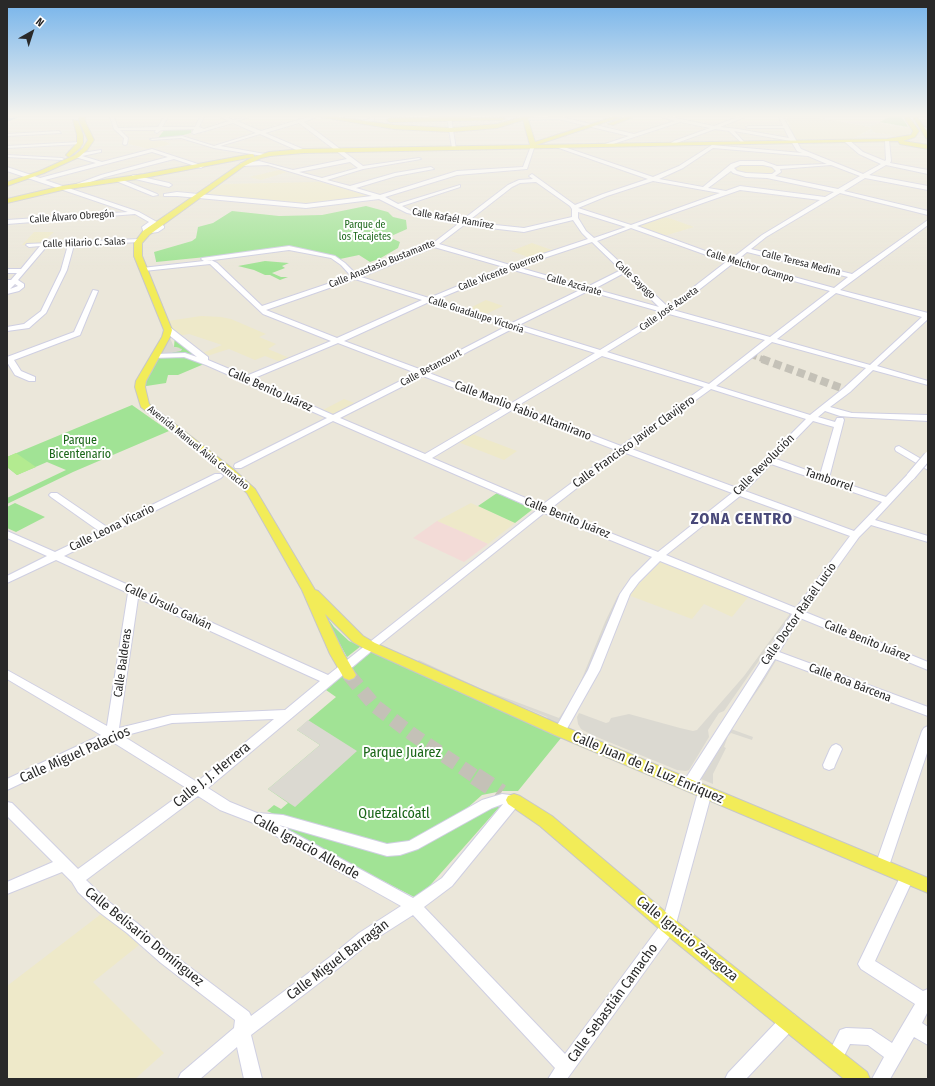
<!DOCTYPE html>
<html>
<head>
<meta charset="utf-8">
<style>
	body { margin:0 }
	#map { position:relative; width:935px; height:1086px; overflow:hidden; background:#ebe7da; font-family:"Fira Sans Condensed",sans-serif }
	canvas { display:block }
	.frame { position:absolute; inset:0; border:8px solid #292929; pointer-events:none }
	.north { position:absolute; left:12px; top:12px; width:40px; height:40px; -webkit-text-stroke:3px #fff; paint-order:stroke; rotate:39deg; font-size:11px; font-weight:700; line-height:16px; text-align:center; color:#292929 }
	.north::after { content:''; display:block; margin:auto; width:14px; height:18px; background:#292929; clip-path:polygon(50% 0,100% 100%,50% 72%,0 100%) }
</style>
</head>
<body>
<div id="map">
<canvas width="935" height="1086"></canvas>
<div class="frame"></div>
<div class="north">N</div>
</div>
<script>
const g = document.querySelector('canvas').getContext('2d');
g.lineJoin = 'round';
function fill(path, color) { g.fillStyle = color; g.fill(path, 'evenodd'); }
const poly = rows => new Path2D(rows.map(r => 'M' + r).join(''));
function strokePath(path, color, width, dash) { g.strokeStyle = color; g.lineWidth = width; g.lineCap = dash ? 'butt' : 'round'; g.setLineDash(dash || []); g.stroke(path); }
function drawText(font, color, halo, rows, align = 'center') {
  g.font = font + ' "Fira Sans Condensed",sans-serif'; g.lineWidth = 4; g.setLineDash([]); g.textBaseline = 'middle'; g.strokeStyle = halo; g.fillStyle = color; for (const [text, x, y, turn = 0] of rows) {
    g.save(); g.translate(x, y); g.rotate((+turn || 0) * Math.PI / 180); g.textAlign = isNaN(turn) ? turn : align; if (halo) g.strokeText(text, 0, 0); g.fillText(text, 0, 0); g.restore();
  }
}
const education = poly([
	[786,117,814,117,869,127,871,129,852,139,795,139],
	[879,123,911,129,911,132,907,136,901,137,873,132,870,127],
	[129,140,160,140,171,144,149,149,129,144,126,141],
	[748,163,772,166,778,171,770,175,738,172,733,167,736,165],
	[279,170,287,172,261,180,249,177],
	[320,182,374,197,313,205,204,196,223,184],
	[660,217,669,218,694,227,664,236,633,226],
	[34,232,54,232,41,244,22,245],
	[532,243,552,250,531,258,511,251],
	[486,300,503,306,482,316,464,311],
	[201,316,221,317,231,319,266,334,259,337,276,344,268,349,292,359,283,363,265,356,255,360,229,349,204,357,200,354,222,345,189,334,178,336,172,331,168,321],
	[344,399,357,404,333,417,321,411],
	[472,434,517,451,504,460,458,442],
	[471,503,515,523,488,544,437,521],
	[662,560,749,596,732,617,704,604,692,619,628,595],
	[105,911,144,941,93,982,164,1053,135,1079,7,1079,7,986]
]);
const medical = poly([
	[437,521,467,534,488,544,464,562,413,538]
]);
const green = poly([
	[889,117,902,117,908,127,880,122],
	[192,128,191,133,180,136,158,138,165,129],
	[366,206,388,212,393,217,406,220,407,229,389,237,400,242,398,248,379,259,370,262,359,255,340,259,334,256,290,247,271,248,226,255,156,262,156,261,154,252,192,241,196,238,198,227,213,223,232,211,279,216,322,215],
	[265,261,289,263,282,266,285,268,272,273,281,277,288,277,280,280,270,275,265,275,254,270,238,266],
	[175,335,204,364,178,375,168,375,166,383,140,387,155,356,171,353,180,348,174,347],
	[132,405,169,431,73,472,7,504,7,498,66,470,47,462,17,475,7,467,7,457],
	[497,493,533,509,515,523,478,506],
	[15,503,45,517,16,532,7,528,7,507],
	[319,606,334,627,349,641,361,646,347,657],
	[372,651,386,655,561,738,518,791,502,791,482,795,465,810,407,844,380,846,289,820,267,811,274,805,281,809,288,803,268,789,320,745,297,730,336,697,326,690],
	[502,804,418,899,265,820,394,851,482,808]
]);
const pitch = poly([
	[16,453,36,467,17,475,7,467,7,457]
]);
const plaza = poly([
	[170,338,174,347,182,349,181,351,155,356],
	[629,580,631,581,620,597,608,622,592,664,559,724,549,721,547,717,513,703,504,703,416,662,419,660,482,689,559,718,576,693,605,622,617,597],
	[789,612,792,613,724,711,719,713,708,730,709,737,689,770,686,771,677,770,592,735,581,729,578,724,577,717,579,713,606,723,609,722,611,718,629,714,680,728,693,731,697,730,744,676,789,615],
	[778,657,764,681,731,729,753,737,752,740,731,733,728,736,724,747,726,748,713,774,713,784,701,779,699,777,757,681,763,680,773,663,772,658],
	[308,720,357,751,295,807,268,789,320,745,297,730]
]);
const river = poly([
	[18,117,17,118,7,122,7,118,18,117]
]);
const minorTunnelFar1 = poly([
	[751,355,765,360]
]);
const minorTunnel = poly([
	[762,359,847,390]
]);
const majorTunnelFar1 = poly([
	[349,675,375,706,412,734,476,777]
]);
const majorTunnel = poly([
	[475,776,501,793]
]);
const minor = poly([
	[110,117,114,117,118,128,158,127,164,117,168,117,162,127,195,127,200,117,204,117,199,127,204,129,229,121,221,117,227,117,233,120,249,117,237,121,261,131,308,117,316,117,304,122,363,166,419,158,421,159,363,169,327,180,350,186,395,173,431,167,434,169,396,176,356,188,380,195,457,171,523,167,531,146,535,145,527,169,457,175,385,197,398,204,460,185,460,187,402,206,411,211,461,221,508,185,519,180,533,179,529,176,532,174,575,205,603,194,648,179,556,147,558,145,653,177,679,166,712,145,802,153,797,151,791,141,734,131,745,143,743,144,729,131,715,129,671,145,671,143,674,141,710,128,680,122,607,146,605,144,629,136,558,119,524,120,526,118,561,117,634,134,675,121,661,117,671,117,714,126,738,117,745,117,720,127,738,129,789,138,784,128,748,128,746,127,748,126,783,126,779,117,783,117,801,149,863,174,881,164,859,154,845,142,845,140,849,140,863,152,885,161,886,160,885,141,889,140,891,161,890,163,928,170,928,174,886,165,869,175,928,186,928,190,865,178,844,191,928,211,928,215,840,193,766,237,751,249,852,274,928,220,928,225,840,290,928,313,928,319,877,366,928,381,928,385,873,370,850,392,830,407,852,413,928,415,928,421,852,417,840,416,825,411,818,417,835,422,837,418,843,418,844,420,829,478,886,497,908,474,914,474,916,476,914,478,875,520,928,536,928,542,871,525,859,537,805,612,928,662,928,670,800,618,779,652,928,707,928,716,775,659,694,789,689,790,684,789,682,785,684,781,766,654,767,650,769,650,792,614,660,561,639,582,630,594,600,670,564,734,560,736,556,734,554,731,588,670,620,594,631,578,652,557,544,513,374,649,208,788,230,802,257,813,283,815,387,844,409,841,482,800,502,794,519,796,521,800,519,804,452,886,424,907,565,1054,662,923,698,792,700,788,705,787,710,788,712,792,674,931,567,1079,548,1079,555,1068,413,915,369,943,340,967,251,1035,262,1079,244,1079,237,1047,200,1079,178,1079,181,1073,234,1028,235,1020,161,963,127,933,99,912,78,892,72,882,62,872,7,894,7,882,53,862,7,816,7,802,12,803,78,869,188,789,111,741,7,790,7,779,101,735,7,679,7,670,107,726,128,593,56,560,7,583,7,576,47,556,7,538,7,531,55,552,99,531,51,497,49,495,51,493,57,493,107,527,215,474,221,474,223,476,221,478,64,556,328,675,537,510,333,421,241,468,235,468,234,466,235,464,327,418,206,365,184,357,152,358,151,356,155,354,185,353,197,357,165,332,165,328,171,328,208,357,208,360,246,376,331,341,263,314,210,264,144,271,141,269,142,268,204,261,201,259,202,258,289,246,335,256,345,263,356,274,432,244,458,224,407,213,379,199,306,208,177,196,164,196,164,194,177,192,306,204,372,196,268,165,240,166,240,164,242,163,259,161,293,170,347,159,299,123,265,133,305,150,305,152,301,152,260,134,220,146,265,154,263,156,214,148,181,138,152,140,150,139,182,136,214,146,256,133,233,123,194,134,192,133,194,129,161,130,157,133,155,132,156,130,120,130,128,138,127,144,125,145,123,144,124,138,114,129,110,117],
	[713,148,808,156,827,164,777,166,763,161,740,161,731,164,703,187,659,179,683,168,713,148],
	[350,162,358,168,322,178,299,172,350,162],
	[740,165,763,165,772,167,776,171,772,174,767,174,746,173,737,171,734,168,740,165],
	[831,165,860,176,838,189,775,176,781,172,780,169,831,165],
	[731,171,733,173,746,177,767,178,834,192,825,197,740,186,726,191,708,188,731,171],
	[653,181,720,193,631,225,578,208,607,196,653,181],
	[536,182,570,206,572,209,572,217,524,228,467,222,512,187,520,183,536,182],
	[740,190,820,200,762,235,730,260,637,226,740,190],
	[578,212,626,227,594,238,586,231,578,218,578,212],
	[573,220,582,233,588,239,510,265,439,244,464,225,524,232,573,220],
	[631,228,726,262,668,307,597,241,631,228],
	[592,242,621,270,587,287,517,267,592,242],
	[434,247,504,267,429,298,361,277,434,247],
	[289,250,331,258,341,265,351,276,262,306,217,263,211,260,206,261,289,250],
	[747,252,848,277,834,288,736,261,747,252],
	[732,264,830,291,770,337,673,310,732,264],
	[510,269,582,289,512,323,435,300,510,269],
	[624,273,659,307,594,289,624,273],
	[355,279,422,300,337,338,266,310,355,279],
	[588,291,662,312,600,350,519,325,588,291],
	[836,293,922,317,870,365,777,339,836,293],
	[429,302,507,326,422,370,344,341,429,302],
	[669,314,765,340,709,384,607,352,669,314],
	[514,328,595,353,510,404,429,373,469,351,514,328],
	[772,342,866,368,844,388,810,415,716,386,772,342],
	[338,343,416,373,333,415,252,379,338,343],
	[602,356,704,387,621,446,517,406,602,356],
	[423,376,505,407,425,454,340,418,423,376],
	[711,389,806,419,737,488,629,448,711,389],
	[512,410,616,450,542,505,432,458,512,410],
	[813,421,834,427,820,475,776,459,813,421],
	[623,452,732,493,658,552,550,509,623,452],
	[771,464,882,502,854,531,745,491,771,464],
	[740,496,850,536,796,608,666,555,740,496],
	[138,598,320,681,285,710,172,715,119,728,138,598],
	[274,719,197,782,123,736,172,723,274,719],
	[198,796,220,810,251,822,401,906,359,933,330,957,251,1016,249,1012,171,953,137,923,109,902,86,880,198,796],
	[503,804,442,878,413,898,279,825,387,856,400,855,418,849,492,808,503,804],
	[370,117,374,117,374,121,359,123,357,122,370,119,370,117],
	[447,117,451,117,456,149,452,148,447,117],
	[923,127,928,128,928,130,921,129,923,127],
	[59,131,61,133,7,136,7,134,59,131],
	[80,142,82,144,7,148,7,146,80,142],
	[152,149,204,166,201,168,174,159,105,177,76,187,71,186,101,175,168,157,152,152,45,180,139,212,164,226,164,228,158,232,144,234,142,227,149,222,135,214,7,224,7,220,128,212,7,171,7,167,40,178,96,163,75,157,76,154,101,150,101,152,82,156,102,162,152,149],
	[154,224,158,227,148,231,148,228,154,224],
	[7,155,62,158,64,159,62,160,7,157,7,155],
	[133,175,169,183,172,185,169,187,131,178,130,177,133,175],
	[118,178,157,194,158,195,153,196,116,181,116,179,118,178],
	[139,239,141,240,141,242,74,245,67,270,46,313,29,328,7,331,7,327,24,324,41,311,61,270,68,245,47,246,18,280,24,284,24,287,19,291,7,294,7,280,11,280,17,273,7,273,7,269,21,269,40,246,29,247,26,245,27,244,139,239],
	[15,284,18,286,10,289,15,284],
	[93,290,98,291,80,335,14,360,21,371,35,377,35,381,29,381,15,375,7,362,7,357,74,332,93,290],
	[899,446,928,463,928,470,896,451,895,449,896,447,899,446],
	[928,726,928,750,889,866,887,870,882,872,877,870,875,866,922,731,924,728,928,726],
	[836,744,840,746,842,749,835,765,834,768,829,770,824,768,823,765,830,749,832,746,836,744],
	[907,871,912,873,914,877,875,961,923,991,928,989,928,1011,922,1023,928,1027,928,1045,914,1037,890,1079,872,1079,884,1057,868,1045,850,1044,840,1064,834,1066,828,1064,826,1058,840,1030,846,1028,871,1029,892,1043,915,1004,861,969,858,964,902,873,907,871],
	[789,1013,795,1015,797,1021,795,1027,746,1079,725,1079,728,1073,783,1015,789,1013]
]);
const major = poly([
	[79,117,85,117,85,121,94,140,87,150,79,157,44,173,7,186,7,182,40,171,75,155,83,148,88,140,79,121,79,117],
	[321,117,336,117,394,125,451,128,497,124,522,117,531,117,528,119,535,142,613,117,621,117,536,145,887,139,911,135,913,131,904,117,909,117,919,131,915,137,903,141,928,145,928,149,900,144,898,141,303,153,270,156,261,158,244,166,149,235,142,243,142,256,172,330,170,337,146,381,145,387,149,404,233,469,255,489,315,590,318,591,363,636,375,643,565,727,928,878,928,893,555,735,365,649,353,642,325,614,344,654,356,675,354,678,349,680,344,678,330,654,302,590,247,493,225,473,141,407,135,387,136,381,162,337,164,330,134,256,134,243,143,231,240,164,253,157,144,178,62,190,7,203,7,199,62,186,144,174,252,154,254,155,254,157,269,152,303,149,530,145,523,120,497,128,451,132,394,129,321,117],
	[452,117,505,118,502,120,390,122,387,120,390,118,452,117],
	[625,117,633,117,613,125,608,124,625,117],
	[913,117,917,117,928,133,928,139,926,138,913,117],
	[73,120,78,121,83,135,83,143,80,148,69,157,66,155,77,143,77,135,73,120],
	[514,794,520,796,552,816,675,920,867,1072,870,1079,844,1079,663,932,540,826,508,804,506,800,508,796,514,794]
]);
const minorBridge = poly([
	[911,476,928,456]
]);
const farStreetnames = [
	["Calle Álvaro Obregón",72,217,-4],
	["Calle Rafaél Ramírez",453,219,10],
	["Calle Hilario C. Salas",84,243,-2],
	["Calle Teresa Medina",801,263,14],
	["Calle Anastasio Bustamante",382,264,-22],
	["Calle Melchor Ocampo",750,266,17],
	["Calle Vicente Guerrero",501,272,-21],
	["Calle Sayago",635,280,43],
	["Calle Azcárate",574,285,16],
	["Calle José Azueta",669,309,-35],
	["Calle Guadalupe Victoria",476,315,18],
	["Calle Betancourt",431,368,-28],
	["Avenida Manuel Ávila Camacho",198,448,39]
];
const farParknames = [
	["Parque de",365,225],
	["los Tecajetes",365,237]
];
const streetNames = [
	["Calle Benito Juárez",270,390,24],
	["Calle Manlio Fabio Altamirano",523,411,21],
	["Calle Francisco Javier Clavijero",634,442,-36],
	["Calle Revolución",764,465,-45],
	["Tamborrel",829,480,19],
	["Calle Benito Juárez",567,518,22],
	["Calle Leona Vicario",112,528,-26],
	["Calle Úrsulo Galván",168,607,25],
	["Calle Doctor Rafaél Lucio",799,614,-55],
	["Calle Benito Juárez",867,641,22],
	["Calle Balderas",123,663,-82],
	["Calle Roa Bárcena",850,683,21]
];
const parkNames = [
	["Parque",80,441],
	["Bicentenario",80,455]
];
const nearParknames = [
	["Parque Juárez",402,753],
	["Quetzalcóatl",394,814]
];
const nearStreetnames = [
	["Calle Miguel Palacios",75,755,-24],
	["Calle Juan de la Luz Enríquez",648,768,23],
	["Calle J. J. Herrera",212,775,-39],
	["Calle Ignacio Allende",306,847,29],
	["Calle Belisario Domínguez",144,937,39],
	["Calle Ignacio Zaragoza",687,939,39],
	["Calle Miguel Barragán",338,960,-37],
	["Calle Sebastián Camacho",613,1003,-54]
];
const districtNames = [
	["ZONA CENTRO",742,520]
];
fill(education, '#eee9c9');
fill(medical, '#f3dbd7');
fill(green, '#a1e395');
fill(pitch, '#b3eb90');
fill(plaza, '#dbd9d1');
fill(river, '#6bb3f0');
strokePath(minorTunnelFar1, '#c4c1b7', 6, [6, 3.5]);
strokePath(minorTunnel, '#c4c1b7', 8, [8, 4.5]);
strokePath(majorTunnelFar1, '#c4c1b7', 14, [14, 7]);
strokePath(majorTunnel, '#c4c1b7', 18, [18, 9]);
strokePath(minor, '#cfcfe2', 2);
strokePath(major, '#c7c7c7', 2);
fill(minor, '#fff');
fill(major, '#f2ec58');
strokePath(minorBridge, '#cfcfe2', 10, []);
strokePath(minorBridge, '#fff', 8);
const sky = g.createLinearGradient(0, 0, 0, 269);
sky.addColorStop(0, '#76b4eb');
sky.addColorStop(0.43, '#f6f4ee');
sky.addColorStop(1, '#f6f4ee00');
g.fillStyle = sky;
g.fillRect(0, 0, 935, 269);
drawText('10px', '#292929', '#fff', farStreetnames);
drawText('10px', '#1a6618', '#fff', farParknames);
drawText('12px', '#292929', '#fff', streetNames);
drawText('12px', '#1a6618', '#fff', parkNames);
drawText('14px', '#1a6618', '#fff', nearParknames);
drawText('14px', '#292929', '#fff', nearStreetnames);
g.letterSpacing = '1px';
drawText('bold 16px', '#494979', '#fff', districtNames);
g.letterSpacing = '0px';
</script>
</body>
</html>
